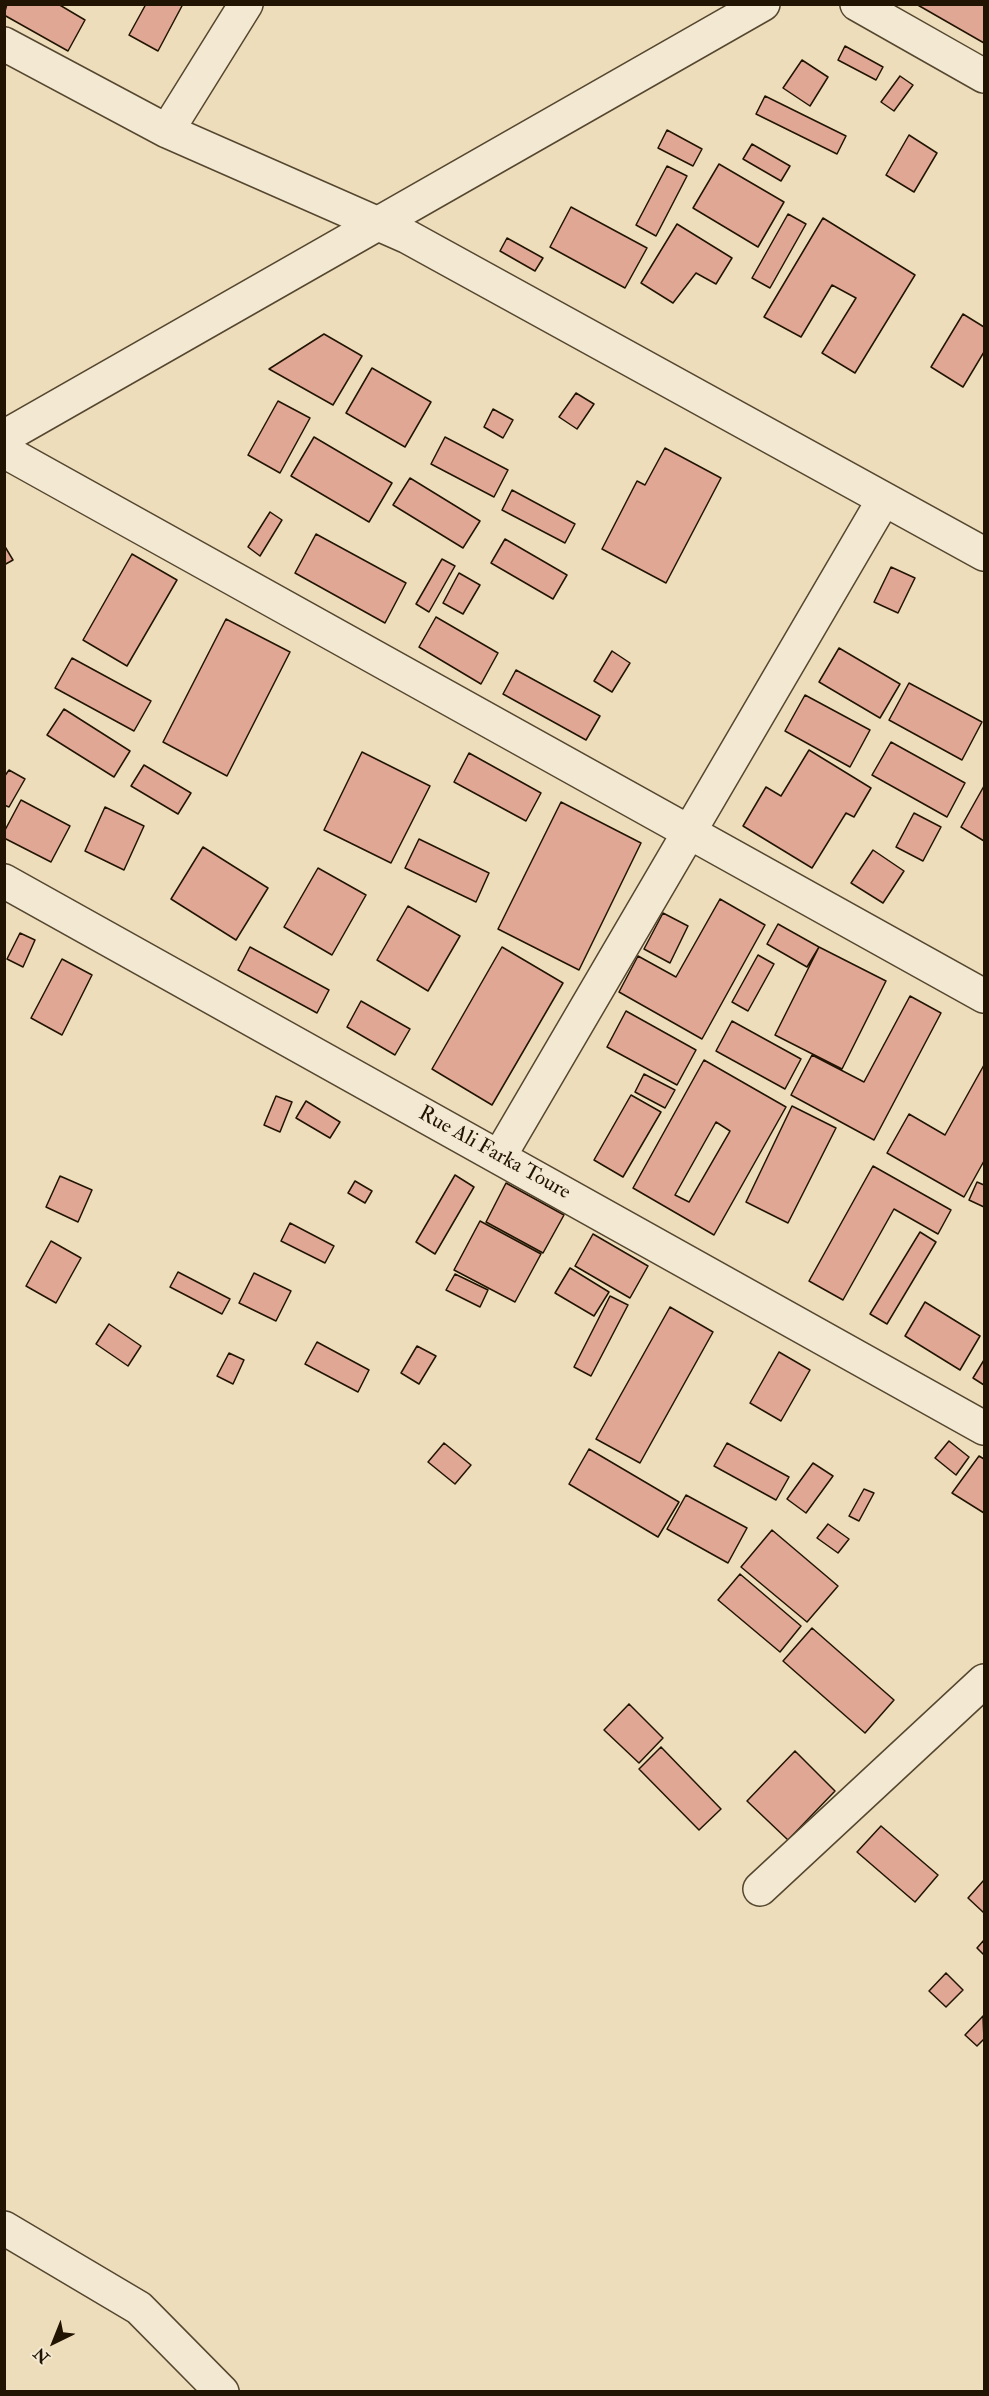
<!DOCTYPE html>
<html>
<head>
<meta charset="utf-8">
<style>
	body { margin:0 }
	#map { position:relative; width:989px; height:2396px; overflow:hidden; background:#edddba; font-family:"IM FELL Double Pica",serif }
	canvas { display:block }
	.frame { position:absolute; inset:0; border:6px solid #221402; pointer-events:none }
	.north { position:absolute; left:24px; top:2312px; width:60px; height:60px; -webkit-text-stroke:4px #f3e9d2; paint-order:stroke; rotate:223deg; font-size:16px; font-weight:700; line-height:24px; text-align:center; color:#221402 }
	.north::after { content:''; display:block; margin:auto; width:21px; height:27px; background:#221402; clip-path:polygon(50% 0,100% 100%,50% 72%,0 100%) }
</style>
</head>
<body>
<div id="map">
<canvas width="989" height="2396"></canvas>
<div class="frame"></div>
<div class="north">N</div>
</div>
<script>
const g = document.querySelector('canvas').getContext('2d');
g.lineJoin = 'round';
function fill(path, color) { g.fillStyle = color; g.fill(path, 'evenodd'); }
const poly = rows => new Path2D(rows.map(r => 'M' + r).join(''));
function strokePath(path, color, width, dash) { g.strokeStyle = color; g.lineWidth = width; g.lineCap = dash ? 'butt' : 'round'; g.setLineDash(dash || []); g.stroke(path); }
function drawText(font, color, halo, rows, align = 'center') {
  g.font = font + ' "IM FELL Double Pica",serif'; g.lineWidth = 5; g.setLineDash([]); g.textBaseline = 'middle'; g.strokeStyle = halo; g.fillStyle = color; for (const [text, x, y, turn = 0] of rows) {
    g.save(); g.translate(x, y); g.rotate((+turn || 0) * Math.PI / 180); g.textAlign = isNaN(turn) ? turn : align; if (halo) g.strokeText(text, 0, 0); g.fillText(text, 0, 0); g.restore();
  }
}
const building = poly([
	[7,4,58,4,85,20,68,51,4,15,7,4],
	[146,4,183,4,158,51,129,35,146,4],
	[916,4,984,4,984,43,916,4],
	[845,46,883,67,876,80,838,60,845,46],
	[802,60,828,77,810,106,783,88,802,60],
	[900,76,913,85,894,111,881,102,900,76],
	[765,96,846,136,837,154,756,114,765,96],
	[667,130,702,149,693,166,658,148,667,130],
	[909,135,937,153,914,192,886,175,909,135],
	[752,144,790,166,781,181,743,159,752,144],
	[719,164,784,202,758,247,693,208,719,164],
	[667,166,687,176,656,236,636,225,667,166],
	[571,207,647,248,625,288,550,247,571,207],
	[788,214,806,224,770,288,752,278,788,214],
	[823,218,915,275,855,373,822,353,856,298,832,285,801,337,764,317,823,218],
	[677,224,732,258,716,284,696,273,673,303,641,283,677,224],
	[507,238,543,258,535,271,500,251,507,238],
	[963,314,984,327,984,352,963,387,931,367,963,314],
	[324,334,362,356,333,405,269,369,324,334],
	[372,368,431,402,405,447,346,413,372,368],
	[576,393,594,404,577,429,559,417,576,393],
	[278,401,310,418,280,473,248,455,278,401],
	[493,409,513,420,503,438,484,427,493,409],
	[314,437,392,483,369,522,291,476,314,437],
	[445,437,508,470,494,497,431,464,445,437],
	[665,448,721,478,666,583,602,549,637,481,645,485,665,448],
	[410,478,480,521,463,548,393,505,410,478],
	[512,490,575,524,565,543,502,510,512,490],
	[270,512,282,520,260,556,248,547,270,512],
	[316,534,406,583,385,623,295,573,316,534],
	[505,539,567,575,553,599,491,563,505,539],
	[4,545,13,560,4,565,4,545],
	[132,554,177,580,127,666,83,640,132,554],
	[442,559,455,566,429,612,416,604,442,559],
	[891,567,915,578,898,613,874,602,891,567],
	[459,573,480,585,463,614,443,603,459,573],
	[436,617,498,653,481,684,419,647,436,617],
	[226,619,290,652,227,776,163,742,226,619],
	[839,648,900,684,880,718,819,682,839,648],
	[612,651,630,663,612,692,594,681,612,651],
	[72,658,151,701,134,731,55,688,72,658],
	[516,670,600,716,586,740,503,694,516,670],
	[909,683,982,722,962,760,889,720,909,683],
	[805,695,870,730,850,767,785,731,805,695],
	[64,709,130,751,114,777,47,735,64,709],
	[891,742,965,783,947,817,872,775,891,742],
	[809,750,871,788,854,817,846,813,812,868,743,826,766,787,781,796,809,750],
	[362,752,430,786,391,863,324,830,362,752],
	[469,753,541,793,526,821,454,782,469,753],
	[144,765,191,793,178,814,131,786,144,765],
	[9,770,25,779,9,807,4,805,4,777,9,770],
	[984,786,984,841,961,827,984,786],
	[21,800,70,826,51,862,4,838,4,832,21,800],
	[561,802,641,843,579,970,498,929,561,802],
	[105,807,144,826,124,870,85,851,105,807],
	[914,813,941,827,923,861,896,847,914,813],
	[419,839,489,873,476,902,405,868,419,839],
	[203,847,268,888,236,940,171,899,203,847],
	[873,850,904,871,883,903,851,883,873,850],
	[318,868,366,895,332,955,284,927,318,868],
	[720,899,765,925,702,1039,619,992,638,956,676,977,720,899],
	[408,906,460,936,428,991,377,960,408,906],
	[663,913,688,926,670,963,644,949,663,913],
	[778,924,819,947,807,967,767,944,778,924],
	[20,933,35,940,23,967,7,959,20,933],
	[250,947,329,990,317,1013,238,970,250,947],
	[502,947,563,983,492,1105,432,1069,502,947],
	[819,947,886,981,842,1069,775,1035,819,947],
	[758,955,774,964,748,1011,732,1002,758,955],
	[62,959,92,975,62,1035,31,1018,62,959],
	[910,996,941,1013,874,1140,791,1095,812,1055,864,1082,910,996],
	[361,1001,410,1029,395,1055,347,1027,361,1001],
	[626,1011,696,1050,677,1085,607,1047,626,1011],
	[732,1021,801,1059,785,1089,716,1051,732,1021],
	[704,1060,786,1107,714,1235,633,1188,704,1060],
	[716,1122,730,1131,689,1202,675,1195,716,1122],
	[984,1065,984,1161,964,1197,887,1153,909,1114,945,1135,984,1065],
	[644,1074,675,1090,665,1108,635,1092,644,1074],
	[631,1095,661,1112,623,1177,594,1160,631,1095],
	[276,1096,292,1102,280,1132,264,1125,276,1096],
	[306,1101,340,1122,330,1138,296,1118,306,1101],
	[792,1106,836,1128,788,1223,746,1202,792,1106],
	[873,1166,951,1210,938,1234,894,1209,843,1300,809,1281,873,1166],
	[455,1175,474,1187,435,1254,416,1242,455,1175],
	[60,1176,92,1190,78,1222,46,1207,60,1176],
	[355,1181,372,1191,365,1203,348,1193,355,1181],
	[977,1182,984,1185,984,1207,969,1200,977,1182],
	[506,1183,564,1215,543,1253,486,1222,506,1183],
	[480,1221,541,1254,515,1302,454,1270,480,1221],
	[290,1223,334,1246,325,1263,281,1241,290,1223],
	[920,1232,936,1242,887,1324,870,1314,920,1232],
	[593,1234,648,1266,630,1298,575,1266,593,1234],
	[51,1241,81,1258,56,1303,26,1286,51,1241],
	[570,1268,609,1292,594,1316,555,1293,570,1268],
	[178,1272,230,1299,222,1314,170,1287,178,1272],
	[254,1273,291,1291,276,1321,239,1303,254,1273],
	[455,1274,488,1290,480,1307,446,1290,455,1274],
	[610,1296,628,1305,591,1376,574,1367,610,1296],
	[925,1302,980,1336,960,1370,905,1336,925,1302],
	[670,1307,713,1332,640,1463,596,1439,670,1307],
	[109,1324,141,1346,128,1366,96,1344,109,1324],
	[317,1342,369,1370,358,1392,305,1364,317,1342],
	[417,1346,436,1356,419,1384,401,1373,417,1346],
	[779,1352,810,1370,781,1421,750,1403,779,1352],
	[229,1353,244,1360,233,1384,217,1376,229,1353],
	[984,1360,984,1385,973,1378,984,1360],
	[949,1441,969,1457,956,1475,935,1458,949,1441],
	[444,1443,471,1465,455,1484,428,1462,444,1443],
	[727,1443,789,1477,776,1500,714,1466,727,1443],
	[589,1449,679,1502,658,1537,569,1484,589,1449],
	[979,1456,984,1459,984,1513,952,1493,979,1456],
	[813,1463,833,1476,806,1513,787,1499,813,1463],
	[864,1489,874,1493,859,1521,849,1516,864,1489],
	[686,1495,747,1528,728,1563,667,1529,686,1495],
	[828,1524,849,1539,838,1553,817,1538,828,1524],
	[772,1530,838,1586,807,1622,741,1567,772,1530],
	[740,1574,801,1626,780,1652,718,1600,740,1574],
	[812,1628,894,1700,865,1733,783,1661,812,1628],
	[629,1704,663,1738,639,1763,604,1730,629,1704],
	[661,1747,721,1809,699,1830,639,1769,661,1747],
	[795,1751,835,1791,788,1840,747,1801,795,1751],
	[881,1826,938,1875,915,1902,857,1852,881,1826],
	[984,1880,984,1913,968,1898,984,1880],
	[984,1940,984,1955,977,1948,984,1940],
	[946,1973,963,1990,946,2007,929,1991,946,1973],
	[983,2016,984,2039,977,2046,965,2035,983,2016]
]);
const minor = poly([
	[857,4,984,76],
	[4,44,167,131,408,237,984,554],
	[167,131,246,4],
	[4,437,763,4],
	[4,451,984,996],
	[4,881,984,1428],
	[499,1157,884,499],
	[760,1889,984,1681],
	[4,2228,139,2308,222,2392]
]);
const streetNames = [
	["Rue Ali Farka Toure",494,1154,29]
];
fill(building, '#dfa794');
strokePath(building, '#221402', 1.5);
strokePath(minor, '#554630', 36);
strokePath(minor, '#f3e9d2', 33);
drawText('21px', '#221402', '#f3e9d2', streetNames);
</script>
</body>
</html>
